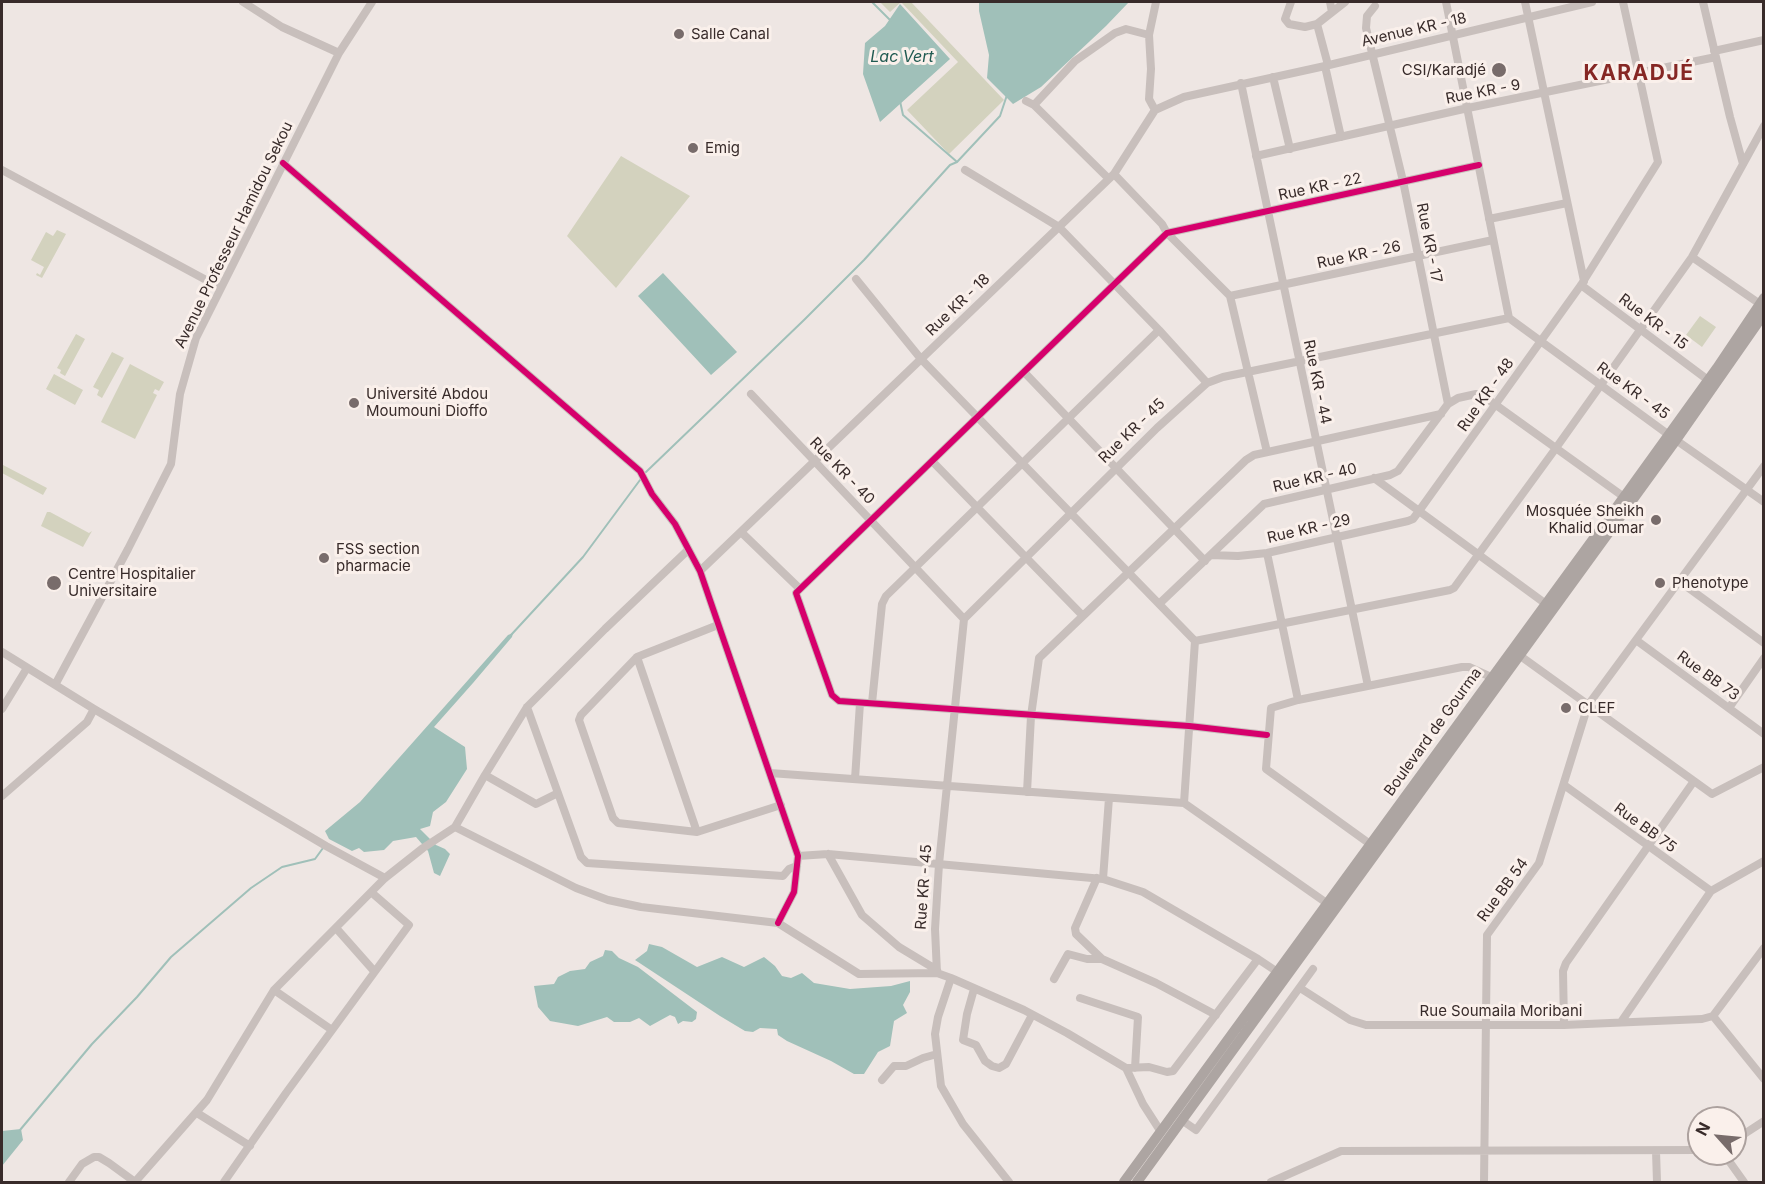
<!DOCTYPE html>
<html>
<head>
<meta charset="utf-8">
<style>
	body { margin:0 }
	#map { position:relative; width:1765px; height:1184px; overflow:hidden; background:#eee6e3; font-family:Inter,sans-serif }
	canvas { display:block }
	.frame { position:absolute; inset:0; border:3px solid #382b2a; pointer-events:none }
	.north { position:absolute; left:1687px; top:1106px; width:60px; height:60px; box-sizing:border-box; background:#faf0eb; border:2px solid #aca19e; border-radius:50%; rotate:297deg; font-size:16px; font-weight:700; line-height:24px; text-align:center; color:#382b2a }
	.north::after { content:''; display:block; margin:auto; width:21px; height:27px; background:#786c6b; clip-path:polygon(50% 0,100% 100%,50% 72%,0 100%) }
</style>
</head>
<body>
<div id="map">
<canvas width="1765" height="1184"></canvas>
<div class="frame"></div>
<div class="north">N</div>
</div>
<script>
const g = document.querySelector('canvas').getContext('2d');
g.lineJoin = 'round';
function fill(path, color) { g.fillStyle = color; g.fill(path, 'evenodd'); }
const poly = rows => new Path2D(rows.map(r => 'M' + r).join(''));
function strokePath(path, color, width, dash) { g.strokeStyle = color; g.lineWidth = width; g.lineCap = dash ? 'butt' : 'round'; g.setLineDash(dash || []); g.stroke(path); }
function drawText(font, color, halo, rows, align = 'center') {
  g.font = font + ' Inter,sans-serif'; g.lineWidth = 6; g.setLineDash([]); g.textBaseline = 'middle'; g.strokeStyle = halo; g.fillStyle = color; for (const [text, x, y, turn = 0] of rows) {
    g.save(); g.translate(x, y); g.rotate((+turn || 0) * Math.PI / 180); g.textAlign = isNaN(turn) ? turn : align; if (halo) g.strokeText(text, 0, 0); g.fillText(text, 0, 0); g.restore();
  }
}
const green = poly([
	[880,2,911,2,1004,100,949,154,907,110,958,62,901,2,890,12],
	[621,156,690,196,616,288,567,236],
	[57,230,66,234,42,278,36,275,37,273,40,275,44,267,31,260,46,232,53,236],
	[1700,316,1716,327,1702,347,1686,335],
	[76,334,85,339,65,376,60,373,61,370,57,368],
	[112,352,124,358,102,398,97,395,99,390,93,387],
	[130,364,164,382,159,391,155,389,153,393,157,395,135,439,101,422],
	[54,374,83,390,75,405,46,389],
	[3,465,47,488,43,495,2,473],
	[47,512,50,512,89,533,92,531,83,547,41,526]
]);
const water = poly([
	[979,2,1129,2,1106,26,1041,87,1013,104,987,78,989,55,979,11],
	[900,4,950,59,880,122,863,74,865,43,885,26],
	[663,273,737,352,711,375,638,296],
	[513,633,512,637,473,683,434,727,465,747,467,769,446,802,433,812,430,826,420,829,436,845,445,849,450,854,440,876,434,873,428,851,416,837,393,841,384,850,364,852,359,848,352,851,329,839,325,831,360,802,508,635],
	[649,944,662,947,697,967,722,957,744,967,764,957,775,966,782,976,791,978,802,973,814,983,850,989,891,986,910,981,910,992,903,1005,907,1013,894,1021,890,1046,878,1052,864,1074,854,1074,831,1061,787,1041,778,1035,777,1029,760,1028,753,1032,745,1031,720,1016,635,960,647,951],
	[605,950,612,951,619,958,638,967,697,1012,696,1019,692,1022,683,1021,678,1024,675,1017,670,1015,650,1026,639,1018,630,1022,614,1022,607,1017,578,1026,550,1021,538,1007,534,986,554,984,558,977,570,971,585,969,590,962,603,956],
	[21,1129,23,1140,2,1166,2,1131]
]);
const stream = poly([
	[872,2,891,21],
	[900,101,903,115,956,161],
	[646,472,804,320,864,260,950,165,957,162,1000,116,1007,95],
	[511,635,583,557,640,480],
	[20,1130,92,1044,137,997,171,957,251,888,282,867,315,859,323,848]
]);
const minor = poly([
	[243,2,282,27,339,53],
	[1291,2,1285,19,1289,24,1305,27,1317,24],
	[1330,2,1332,12],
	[1446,2,1509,318],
	[1525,2,1584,281],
	[1703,2,1730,117,1743,164],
	[1375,6,1367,16,1366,28,1403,181,1448,404],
	[1714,51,1764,40],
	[1328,65,1317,24,1345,2],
	[1325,66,1341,137],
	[1273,77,1290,149],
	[1241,83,1368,686],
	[1026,101,1034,105,1109,179],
	[1034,105,1075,61,1115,33,1126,29,1149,35],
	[1155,110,1149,99,1151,69,1149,35,1156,2],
	[1256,156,1468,108,1716,57],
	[283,163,640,471,652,494,675,524,700,571,798,856,794,892,778,923],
	[2,170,221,288],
	[965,170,1059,227,1159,330,1207,383],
	[1114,174,1162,224,1167,233,1230,296,1267,452],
	[1489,219,1567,203],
	[1692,257,1760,304],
	[856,279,921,359,1195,641,1184,803],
	[1581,285,1708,380],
	[1230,296,1493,240],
	[1024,372,1205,561],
	[751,394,964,619],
	[1676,440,1764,502],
	[932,461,1083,616],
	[1374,478,1546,604],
	[741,532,800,589],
	[1267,553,1298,700],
	[1211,555,1238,556,1267,553,1408,521,1413,519,1419,511,1581,285,1658,162,1623,2],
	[700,571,1114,174,1155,110,1184,97,1202,93,1325,66,1592,2],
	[1679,581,1764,643],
	[1159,604,1264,504,1390,475,1398,471,1448,404,1458,398,1476,394,1482,395,1624,497],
	[718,625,637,657,581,715,579,720,613,818,618,823,697,832,781,805],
	[1636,640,1764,734],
	[1195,641,1450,590,1454,588,1556,448,1692,257,1764,126],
	[2,652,94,709,326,846,385,878],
	[1519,655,1712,794,1764,767],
	[637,657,697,832],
	[55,685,128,549,171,464,180,394,196,338,339,53,372,2],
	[872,703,882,604,886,596,1159,330],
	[527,707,581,857,587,863,783,876,789,869,797,866],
	[1729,708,1764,658],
	[2,709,27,668],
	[1267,735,1189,726,839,701,832,695,796,593,1167,233,1479,165],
	[770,773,1184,803,1328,904],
	[485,775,536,804,558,793],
	[855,779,860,703],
	[1564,785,1711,891],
	[1027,792,1031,716,1039,658,1246,460,1254,455,1441,414],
	[2,796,87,722,94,709],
	[455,827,576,888,608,900,641,907,778,923,859,974,937,973,951,978,1024,1010,1067,1033,1126,1068,1149,1067,1167,1072,1173,1071,1258,959],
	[1370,844,1266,769,1271,708,1298,700,1462,667,1469,667,1491,677],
	[828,854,862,915,899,947,937,970],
	[798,856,828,854,1103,879,1143,892,1258,959,1279,973],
	[1097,878,1075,928,1076,934,1102,959,1156,983,1216,1015],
	[1103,879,1109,798],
	[336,928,374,971],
	[937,973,935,929,939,864,964,619,1157,428,1207,383,1223,377,1509,318,1669,435],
	[951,978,938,1017,935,1034,941,1086,963,1124,1009,1182],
	[1054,979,1068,954,1087,959,1102,959],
	[1300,988,1350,1020,1366,1025,1564,1025,1702,1019,1713,1016],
	[974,989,967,1014,963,1040,976,1045,985,1061,992,1066,999,1068,1006,1064,1032,1015],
	[274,990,332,1030],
	[1080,998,1138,1017,1135,1068],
	[1713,1016,1764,948],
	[1713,1016,1764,1079],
	[1621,1022,1711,891,1764,861],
	[1564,1025,1563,971,1566,963,1694,781],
	[1126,1068,1143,1104,1161,1132],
	[882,1080,894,1066,906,1066,923,1058,937,1054],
	[197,1113,250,1146],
	[1183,1121,1196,1130,1313,969],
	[1735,1140,1764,1121],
	[1656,1151,1657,1182],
	[1724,1154,1744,1182],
	[69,1182,82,1164,94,1157,99,1157,109,1163,135,1182],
	[135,1182,207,1100,274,990,385,878,423,848,455,827,485,775,527,707,605,629,688,550],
	[224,1182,286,1093,409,925,371,892],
	[1271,1182,1341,1151,1699,1150],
	[1484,1182,1487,935,1539,863,1588,705,1764,466]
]);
const highway = poly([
	[1124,1182,1624,497,1717,368,1764,298],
	[1137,1182,1676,440,1764,314]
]);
const cycleway = poly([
	[283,163,640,471,652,494,675,524,700,571,798,856,794,892,778,923],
	[1267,735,1189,726,839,701,832,695,796,593,1167,233,1479,165]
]);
const markers = [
	[679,34,6,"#786c6b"],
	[1499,70,8,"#786c6b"],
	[693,148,6,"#786c6b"],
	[354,403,6,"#786c6b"],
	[1656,520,6,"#786c6b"],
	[324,558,6,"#786c6b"],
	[54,583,8,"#786c6b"],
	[1660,583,6,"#786c6b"],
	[1566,708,6,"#786c6b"]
];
const streetNames = [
	["Avenue KR - 18",1414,30,-13],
	["Rue KR - 9",1483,92,-11],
	["Rue KR - 22",1320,187,-12],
	["Avenue Professeur Hamidou Sekou",234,235,-64],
	["Rue KR - 17",1429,243,79],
	["Rue KR - 26",1359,255,-12],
	["Rue KR - 18",958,305,-44],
	["Rue KR - 15",1653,322,37],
	["Rue KR - 44",1317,382,78],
	["Rue KR - 45",1633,391,36],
	["Rue KR - 48",1486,395,-55],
	["Rue KR - 45",1132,431,-44],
	["Rue KR - 40",842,471,46],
	["Rue KR - 40",1315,478,-13],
	["Rue KR - 29",1309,529,-13],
	["Rue BB 73",1708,676,36],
	["Boulevard de Gourma",1433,732,-54],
	["Rue BB 75",1645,828,36],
	["Rue KR - 45",924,887,-86],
	["Rue BB 54",1503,890,-54],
	["Rue Soumaila Moribani",1501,1011]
];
const poiNames = [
	["Salle Canal",691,34],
	["CSI/Karadjé",1486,70,"right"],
	["Emig",705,148],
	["Université Abdou",366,394],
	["Moumouni Dioffo",366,411],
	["Mosquée Sheikh",1644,511,"right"],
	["Khalid Oumar",1644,528,"right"],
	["FSS section",336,549],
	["pharmacie",336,566],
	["Centre Hospitalier",68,574],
	["Universitaire",68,591],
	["Phenotype",1672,583],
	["CLEF",1578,708]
];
const waterNames = [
	["Lac Vert",902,57]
];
const districtNames = [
	["KARADJÉ",1639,74]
];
fill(green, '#d3d2be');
fill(water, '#a0c0b9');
strokePath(stream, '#a0c0b9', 2);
strokePath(minor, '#c8bfbc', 8);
strokePath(highway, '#ada5a2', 10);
strokePath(cycleway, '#d6006c', 6);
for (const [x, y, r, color] of markers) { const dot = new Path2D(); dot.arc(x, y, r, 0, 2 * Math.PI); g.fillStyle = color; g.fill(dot); strokePath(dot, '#faf0eb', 2); }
drawText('15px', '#382b2a', '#faf0eb', streetNames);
drawText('15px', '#382b2a', '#faf0eb', poiNames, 'left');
drawText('italic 16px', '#205a51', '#faf0eb', waterNames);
g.letterSpacing = '1.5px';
drawText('bold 21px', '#862724', '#faf0eb', districtNames);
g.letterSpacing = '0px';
</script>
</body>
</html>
